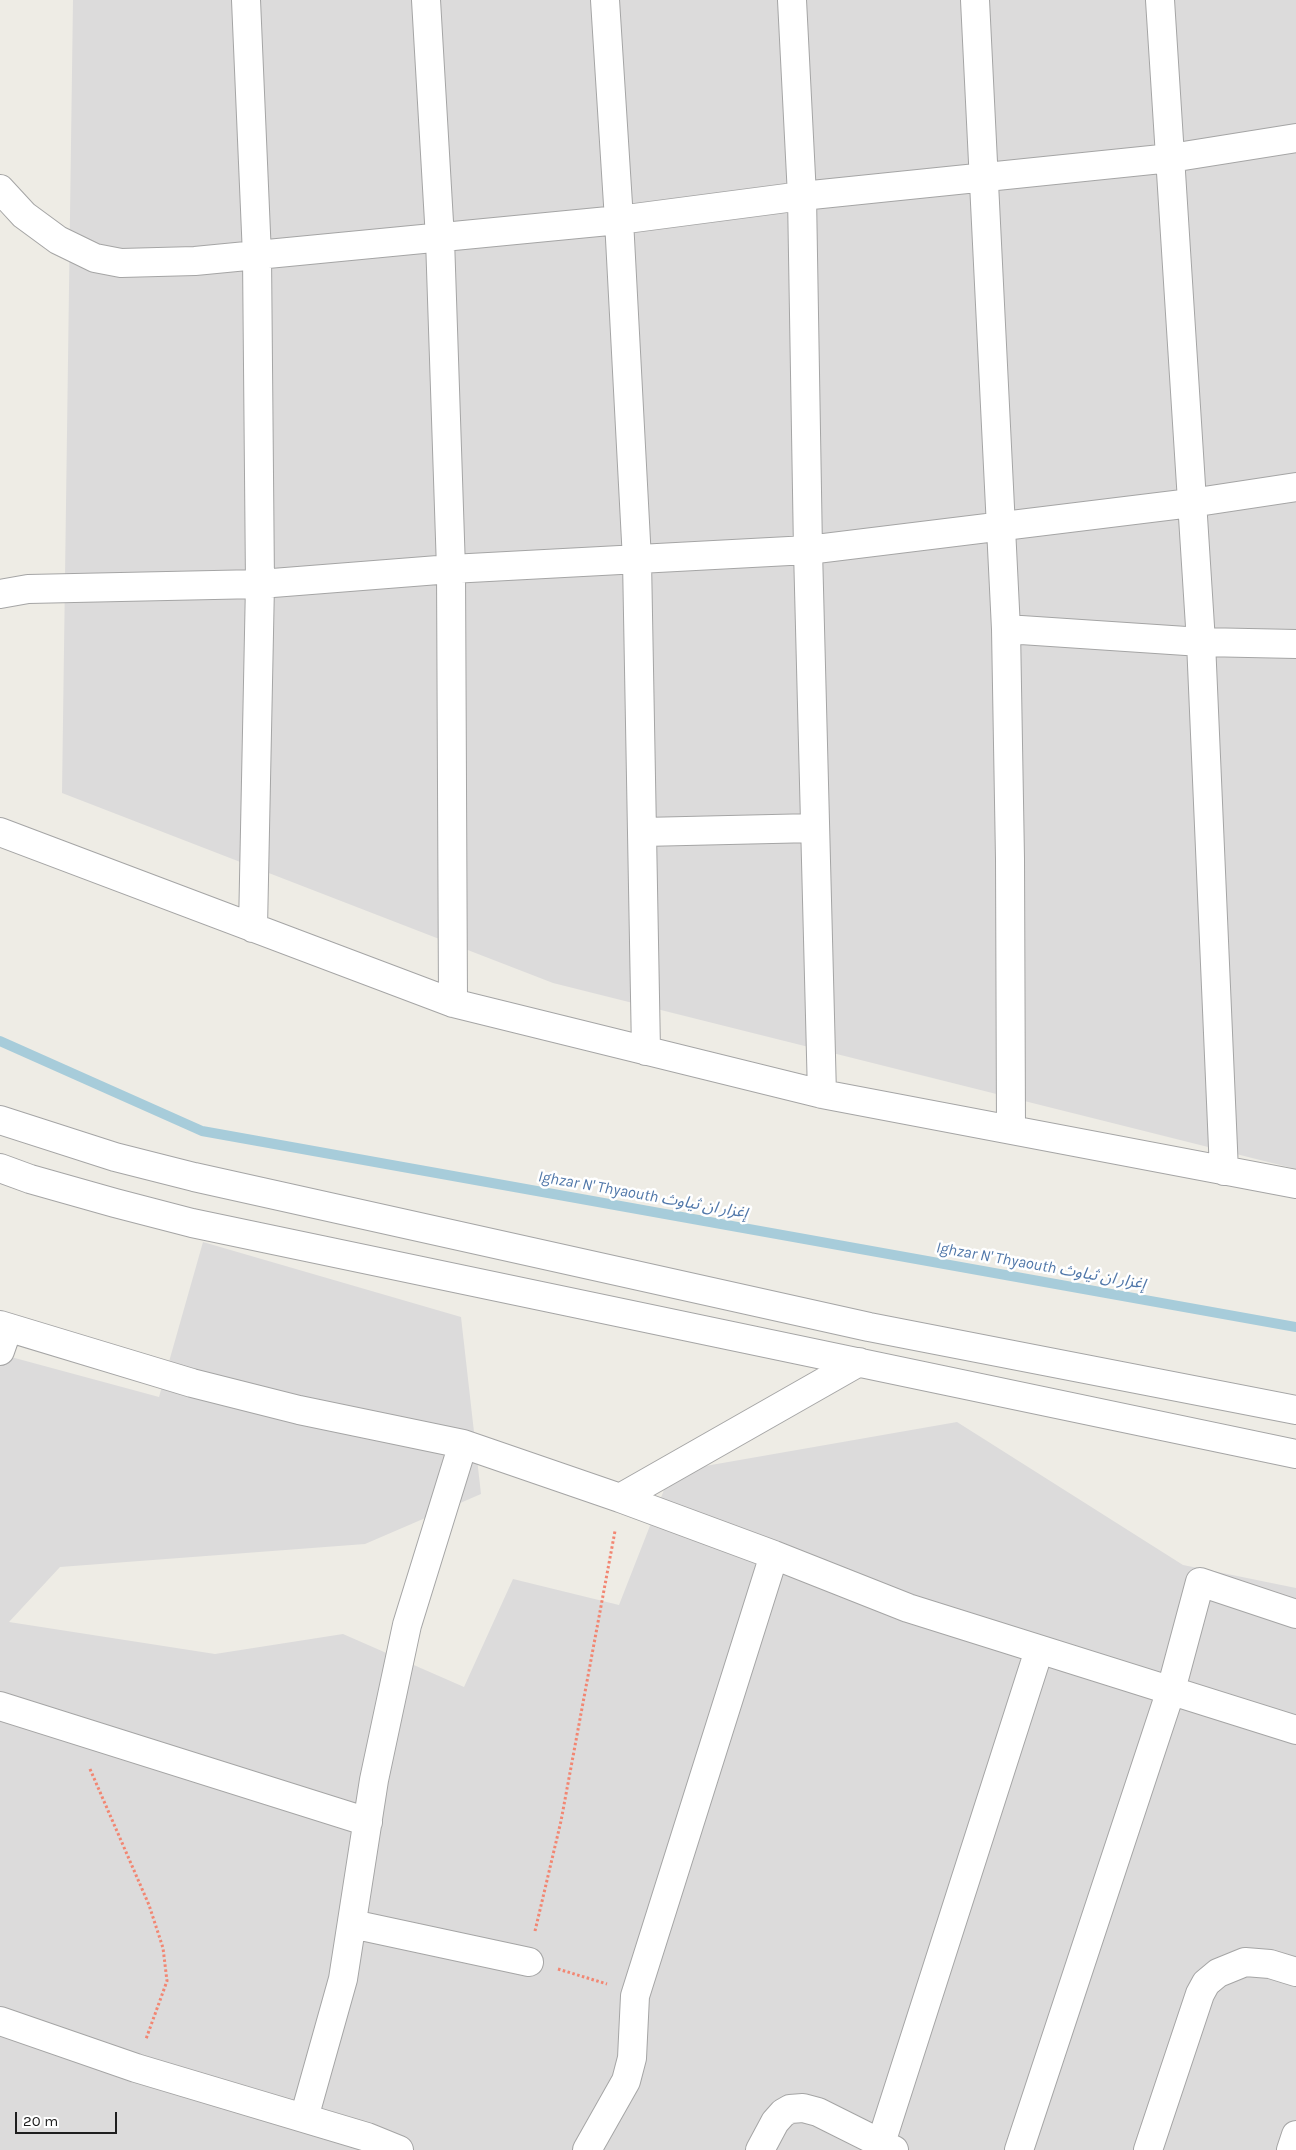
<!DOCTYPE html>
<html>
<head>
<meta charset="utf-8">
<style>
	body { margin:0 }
	#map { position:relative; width:1296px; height:2150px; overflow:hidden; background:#eeece5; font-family:Karla,sans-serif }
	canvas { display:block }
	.scale { position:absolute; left:15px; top:2112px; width:102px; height:22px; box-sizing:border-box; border:2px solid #1e1e1e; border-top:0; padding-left:6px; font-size:15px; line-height:18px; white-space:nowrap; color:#1e1e1e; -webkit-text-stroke:4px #fff; paint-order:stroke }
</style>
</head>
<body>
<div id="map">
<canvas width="1296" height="2150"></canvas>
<div class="scale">20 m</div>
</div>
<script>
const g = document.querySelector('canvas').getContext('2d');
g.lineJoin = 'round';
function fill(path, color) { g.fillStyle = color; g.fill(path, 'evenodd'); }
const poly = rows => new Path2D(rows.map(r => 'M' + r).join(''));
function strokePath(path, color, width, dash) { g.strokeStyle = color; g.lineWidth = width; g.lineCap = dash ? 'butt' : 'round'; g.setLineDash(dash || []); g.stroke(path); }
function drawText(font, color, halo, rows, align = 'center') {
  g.font = font + ' Karla,"Noto Sans Arabic",sans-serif'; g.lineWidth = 5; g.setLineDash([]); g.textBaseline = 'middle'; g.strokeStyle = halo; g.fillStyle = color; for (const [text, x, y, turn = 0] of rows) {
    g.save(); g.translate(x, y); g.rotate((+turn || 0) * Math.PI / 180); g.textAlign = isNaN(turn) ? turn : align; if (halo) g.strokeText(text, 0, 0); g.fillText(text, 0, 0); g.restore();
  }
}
const residential = poly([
	[73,0,1296,0,1296,1169,553,983,62,793],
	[203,1242,461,1317,481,1494,365,1544,60,1567,9,1622,215,1654,343,1634,464,1687,513,1579,619,1605,671,1472,957,1422,1183,1565,1296,1588,1296,2150,0,2150,0,1354,159,1397]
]);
const stream = poly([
	[0,1041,202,1131,1296,1327]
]);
const path = poly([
	[90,1769,149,1905,163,1948,167,1981,146,2039],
	[535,1931,561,1821,615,1531],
	[558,1969,607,1984]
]);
const minor = poly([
	[246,0,257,256,260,584,253,928],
	[426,0,440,239,451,569,453,1003],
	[605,0,619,220,637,560,646,1051],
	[792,0,802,196,808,550,822,1094],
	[975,0,1006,629,1010,859,1011,1129],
	[1160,0,1201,642,1224,1171],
	[0,189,24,215,58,240,95,258,121,263,195,261,619,220,802,196,1171,158,1296,138],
	[0,594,28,589,260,584,451,569,808,550,1191,503,1296,487],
	[1006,629,1201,642,1296,644],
	[0,832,453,1003,822,1094,1296,1184],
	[643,832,815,828],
	[0,1120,115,1157,194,1177,869,1327,1296,1410],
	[0,1168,30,1179,115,1203,192,1223,1296,1454],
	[0,1325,192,1383,299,1410,463,1444,620,1498,859,1362],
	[0,1351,8,1328],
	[620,1498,774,1555,908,1608,1296,1730],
	[0,1706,368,1822],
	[352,1924,529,1962],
	[0,2021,136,2068,367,2137,399,2150],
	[304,2118,343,1979,374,1780,407,1625,463,1444],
	[881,2143,1039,1650],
	[587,2150,626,2081,632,2058,635,1996,774,1555],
	[760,2150,775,2122,783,2113,790,2109,803,2108,818,2112,894,2150],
	[1019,2150,1171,1690,1200,1582,1296,1614],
	[1148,2150,1200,1994,1206,1983,1218,1973,1245,1962,1270,1964,1296,1972],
	[1291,2150,1296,2135]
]);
const waterNames = [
	["Ighzar N' Thyaouth إغزار ان ثياوث",643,1195,10],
	["Ighzar N' Thyaouth إغزار ان ثياوث",1041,1266,10]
];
fill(residential, '#dcdbdb');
strokePath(stream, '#a7ccda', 10);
strokePath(minor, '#a5a5a5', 30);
strokePath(path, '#f28672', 3, [2.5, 2.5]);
strokePath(minor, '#fff', 28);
drawText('italic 16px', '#5077a9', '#fff', waterNames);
</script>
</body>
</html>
